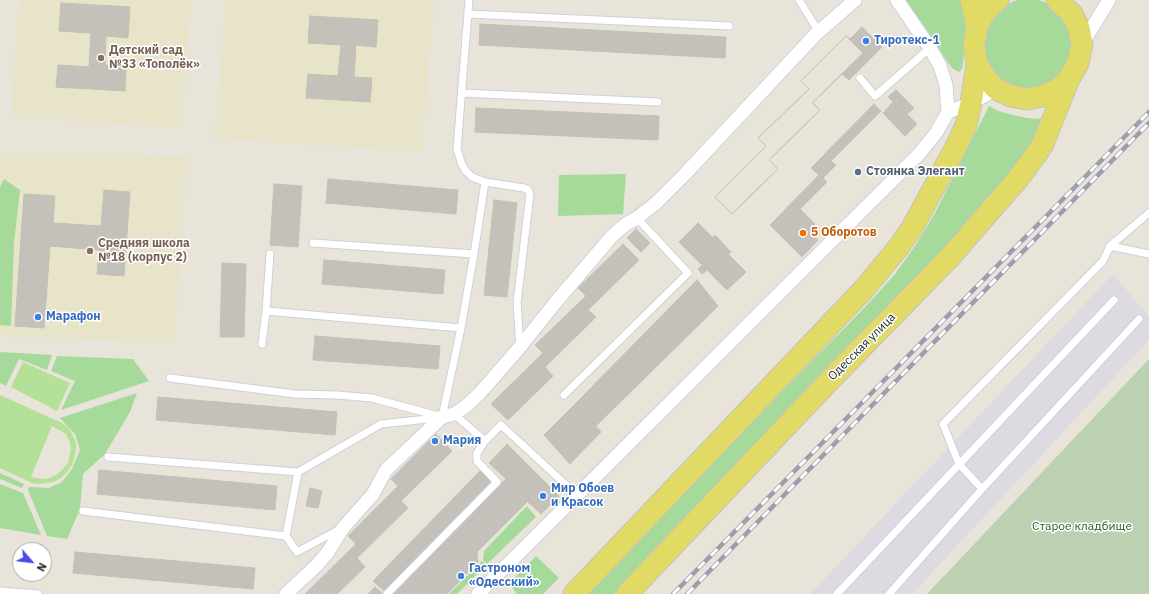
<!DOCTYPE html>
<html>
<head>
<meta charset="utf-8">
<style>
	body { margin:0 }
	#map { position:relative; width:1149px; height:594px; overflow:hidden; background:#e8e4d9; font-family:"IBM Plex Sans",sans-serif }
	canvas { display:block }
	.north { position:absolute; left:12px; top:542px; width:40px; height:40px; box-sizing:border-box; background:#fff; border:1px solid #a9a9a9; border-radius:50%; rotate:118deg; font-size:11px; font-weight:700; line-height:16px; text-align:center; color:#272727 }
	.north::after { content:''; display:block; margin:auto; width:14px; height:18px; background:#484ae6; clip-path:polygon(50% 0,100% 100%,50% 72%,0 100%) }
</style>
</head>
<body>
<div id="map">
<canvas width="1149" height="594"></canvas>
<div class="north">N</div>
</div>
<script>
const g = document.querySelector('canvas').getContext('2d');
g.lineJoin = 'round';
function fill(path, color) { g.fillStyle = color; g.fill(path, 'evenodd'); }
const poly = rows => new Path2D(rows.map(r => 'M' + r).join(''));
function strokePath(path, color, width, dash) { g.strokeStyle = color; g.lineWidth = width; g.lineCap = dash ? 'butt' : 'round'; g.setLineDash(dash || []); g.stroke(path); }
function drawText(font, color, halo, rows, align = 'center') {
  g.font = font + ' "IBM Plex Sans",sans-serif'; g.lineWidth = 3; g.setLineDash([]); g.textBaseline = 'middle'; g.strokeStyle = halo; g.fillStyle = color; for (const [text, x, y, turn = 0] of rows) {
    g.save(); g.translate(x, y); g.rotate((+turn || 0) * Math.PI / 180); g.textAlign = isNaN(turn) ? turn : align; if (halo) g.strokeText(text, 0, 0); g.fillText(text, 0, 0); g.restore();
  }
}
const industrial = poly([
	[1113,274,1149,316,1149,340,912,594,810,594]
]);
const education = poly([
	[19,0,191,0,182,128,11,117],
	[226,0,434,0,422,152,214,138],
	[6,153,187,156,174,343,0,336,0,166]
]);
const green = poly([
	'983 44a45 45 0 1 1 90 0a45 45 0 1 1-90 0Z',
	[906,0,962,0,966,28,963,64,962,69,959,72,953,69,949,64],
	[989,106,998,111,1013,115,1027,118,1043,119,1037,142,954,237,815,390,685,521,614,594,583,594,867,305,895,274,915,246,935,213],
	[626,174,623,214,558,216,559,175],
	[4,179,20,190,14,243,11,326,0,325,0,187],
	[0,352,52,355,47,370,19,359,6,386,0,383],
	[57,356,133,359,149,381,61,410,75,381,51,371],
	[137,393,130,412,105,454,83,474,80,509,67,539,47,536,28,490,29,487,49,488,62,482,72,469,80,450,75,434,60,418],
	[0,473,24,484,22,488,0,479],
	[0,484,23,493,41,535,0,528],
	[527,506,536,517,487,564,483,560,484,551],
	[536,556,559,578,543,594,517,594,509,584],
	[482,561,486,565,457,594,449,594]
]);
const cemetery = poly([
	[1149,359,1149,594,927,594]
]);
const pitch = poly([
	[23,362,70,383,57,411,11,387],
	[0,395,62,423,69,428,76,442,76,450,72,465,67,472,61,478,53,482,38,484,32,483,0,468],
	[52,426,66,434,70,442,71,450,68,463,58,474,50,478,42,479,31,477]
]);
const building = poly([
	[61,3,130,7,128,38,106,36,105,65,126,66,125,91,56,87,58,65,89,67,91,33,59,31,61,3],
	[310,16,378,20,376,47,356,45,354,77,372,78,370,102,306,98,308,74,338,76,341,45,308,43,310,16],
	[480,24,726,37,725,58,479,45,480,24],
	[862,27,882,47,849,80,842,74,812,103,820,110,769,160,778,169,732,214,715,197,766,146,758,138,809,89,801,81,846,36,850,39,862,27],
	[846,36,863,53,812,103,820,110,769,160,778,169,732,214,715,197,766,146,758,138,809,89,801,81,846,36],
	[896,90,914,108,907,114,917,124,905,136,883,113,893,102,888,97,896,90],
	[874,104,881,111,831,161,836,165,823,178,827,182,800,209,815,224,810,232,818,240,802,257,770,225,819,175,811,168,874,104],
	[476,108,659,116,658,140,475,132,476,108],
	[328,179,458,190,456,214,326,203,328,179],
	[274,184,302,186,298,247,270,245,274,184],
	[104,190,130,192,124,276,97,274,99,250,50,246,44,328,15,326,24,194,55,196,53,223,101,226,104,190],
	[494,200,517,203,507,297,484,295,494,200],
	[698,223,713,238,715,235,731,252,728,254,746,272,727,290,707,270,702,274,698,269,702,265,679,242,698,223],
	[636,229,650,243,641,252,627,238,636,229],
	[623,244,639,260,588,310,596,317,545,367,553,376,508,420,491,404,543,353,535,345,586,296,578,288,623,244],
	[324,260,445,270,443,294,322,284,324,260],
	[222,263,246,264,244,337,220,337,222,263],
	[697,280,718,306,596,426,576,403,697,280],
	[315,336,440,346,438,369,313,360,315,336],
	[158,397,337,412,335,435,156,420,158,397],
	[576,403,601,432,570,464,544,435,576,403],
	[436,434,452,451,401,501,408,508,357,558,365,567,337,594,305,594,356,544,348,536,398,486,391,479,436,434],
	[507,444,546,483,435,594,391,594,506,479,489,463,507,444],
	[99,470,277,486,275,510,97,494,99,470],
	[480,471,491,482,384,591,373,581,480,471],
	[546,483,559,496,541,514,528,502,546,483],
	[310,488,322,491,318,508,306,506,310,488],
	[75,552,255,568,253,589,73,573,75,552],
	[477,552,478,562,447,594,437,593,477,552],
	[375,587,383,594,368,594,375,587]
]);
const lane = poly([
	[799,0,819,32],
	[468,14,729,26],
	[860,78,875,96,930,48],
	[462,93,658,102],
	[485,182,524,188,528,190,530,194,517,303,520,347],
	[313,243,474,254],
	[1110,246,1149,213],
	[266,311,461,328],
	[262,344,266,311,270,254],
	[170,378,295,394,337,395,372,398,442,417,461,328,474,254,485,182,472,177,466,171,462,165,457,149,469,0],
	[564,395,688,273,637,218],
	[454,414,485,441],
	[108,457,298,472],
	[982,489,959,464,943,424,1103,261,1110,246,1149,254],
	[83,511,286,536,297,552,340,529],
	[286,536,298,472,381,424,437,418],
	[0,591,38,594],
	[387,594,497,482,477,461,477,453,485,441,501,425,577,495],
	[837,594,1114,300],
	[889,594,982,489,1139,319]
]);
const street = poly([
	[1082,44,1109,0],
	[948,112,971,103,996,89],
	[286,594,317,565,328,552,343,528,373,494,386,470,442,417,454,414,465,407,480,393,520,347,555,303,612,236,626,224,637,218,656,203,685,174,816,34,855,0],
	[478,594,919,154,936,133,948,112,946,85,940,66,930,48,897,0]
]);
const primary = poly([
	[971,0,977,27],
	[998,0,991,6,983,15,977,27,974,45,977,64,985,77,996,89,1011,96,1027,99,1043,96,1057,90,1069,79,1078,63,1082,44,1079,28,1072,14,1057,0],
	[574,594,864,289,898,248,912,228,957,145,966,125,971,103,977,64],
	[627,594,830,380,951,256,983,219,1018,179,1042,146,1069,79]
]);
const rail = poly([
	[673,594,1149,112],
	[687,594,1149,123]
]);
const markers = [
	[866,41,4,"#3f7fe0"],
	[101,58,4,"#8d6e63"],
	[858,172,4,"#5c6f8a"],
	[803,233,4,"#e8710a"],
	[90,251,4,"#8d6e63"],
	[38,317,4,"#3f7fe0"],
	[435,441,4,"#3f7fe0"],
	[543,496,4,"#3f7fe0"],
	[461,576,4,"#3f7fe0"]
];
const shopNames = [
	["Тиротекс-1",874,41],
	["Марафон",46,317],
	["Мария",443,441],
	["Мир Обоев",551,489],
	["и Красок",551,503],
	["Гастроном",469,569],
	["«Одесский»",469,583]
];
const educationNames = [
	["Детский сад",109,51],
	["№33 «Тополёк»",109,65],
	["Средняя школа",98,244],
	["№18 (корпус 2)",98,258]
];
const serviceNames = [
	["Стоянка Элегант",866,172]
];
const foodNames = [
	["5 Оборотов",811,233]
];
const streetNames = [
	["Одесская улица",862,347,-45]
];
const parkNames = [
	["Старое кладбище",1082,527]
];
fill(industrial, '#dddae1');
fill(education, '#e8e4ca');
fill(green, '#a5da9b');
fill(cemetery, '#bcd0b2');
fill(pitch, '#b5e097');
fill(building, '#c3c1b9');
strokePath(building, '#c3c0b4', 1);
strokePath(lane, '#cfcfde', 9);
strokePath(street, '#cfcfde', 15);
strokePath(primary, '#c3c3c3', 23);
strokePath(lane, '#fff', 7);
strokePath(street, '#fff', 13);
strokePath(primary, '#e1da65', 21);
strokePath(rail, '#9e9daf', 4.5);
strokePath(rail, '#fff', 3, [9]);
for (const [x, y, r, color] of markers) { const dot = new Path2D(); dot.arc(x, y, r, 0, 2 * Math.PI); g.fillStyle = color; g.fill(dot); strokePath(dot, '#fff', 1.5); }
drawText('bold 12px', '#366cbe', '#fff', shopNames, 'left');
drawText('bold 12px', '#785e54', '#fff', educationNames, 'left');
drawText('bold 12px', '#4e5e75', '#fff', serviceNames, 'left');
drawText('bold 12px', '#c56008', '#fff', foodNames, 'left');
drawText('12px', '#272727', '#fff', streetNames);
drawText('12px', '#225b20', '#fff', parkNames);
</script>
</body>
</html>
